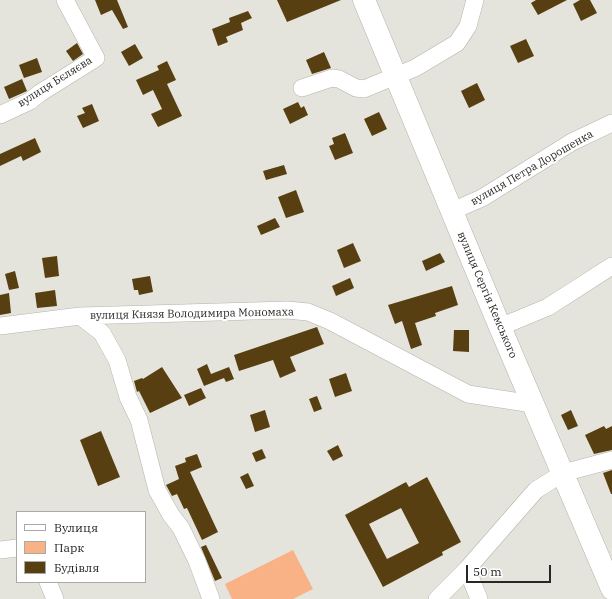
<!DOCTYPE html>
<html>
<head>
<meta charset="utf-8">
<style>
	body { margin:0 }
	#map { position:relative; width:612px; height:599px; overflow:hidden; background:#e5e4dc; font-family:"IBM Plex Serif",serif }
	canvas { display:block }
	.legend { position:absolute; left:16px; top:511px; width:130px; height:72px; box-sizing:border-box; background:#fff; border:1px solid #a9a9a7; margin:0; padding:5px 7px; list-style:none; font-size:12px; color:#272724 }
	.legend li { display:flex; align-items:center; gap:8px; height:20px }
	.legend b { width:20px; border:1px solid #a9a9a7 }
	.scale { position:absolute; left:466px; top:565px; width:85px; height:18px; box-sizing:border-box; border:2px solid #272724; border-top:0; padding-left:5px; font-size:12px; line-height:14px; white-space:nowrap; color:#272724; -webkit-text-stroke:3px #fff; paint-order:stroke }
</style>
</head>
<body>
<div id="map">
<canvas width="612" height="599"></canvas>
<ul class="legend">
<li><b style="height:5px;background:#fff"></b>Вулиця</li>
<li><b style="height:11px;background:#f8b285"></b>Парк</li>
<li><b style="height:11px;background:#583f12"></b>Будівля</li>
</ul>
<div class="scale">50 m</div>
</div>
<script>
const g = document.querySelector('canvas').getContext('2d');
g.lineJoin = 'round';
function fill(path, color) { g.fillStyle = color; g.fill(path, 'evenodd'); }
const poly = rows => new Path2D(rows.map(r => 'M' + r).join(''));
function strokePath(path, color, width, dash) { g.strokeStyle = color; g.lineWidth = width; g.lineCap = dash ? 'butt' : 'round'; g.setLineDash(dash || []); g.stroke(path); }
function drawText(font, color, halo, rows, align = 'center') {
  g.font = font + ' "IBM Plex Serif",serif'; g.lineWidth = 4; g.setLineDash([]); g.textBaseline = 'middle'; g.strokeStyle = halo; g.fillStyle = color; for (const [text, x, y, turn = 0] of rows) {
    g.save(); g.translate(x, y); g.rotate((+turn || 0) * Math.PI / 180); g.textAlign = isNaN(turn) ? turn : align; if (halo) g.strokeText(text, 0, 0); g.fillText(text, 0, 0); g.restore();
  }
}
const green = poly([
	[293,550,313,589,293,599,232,599,225,584]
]);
const building = poly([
	[95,0,117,0,128,27,123,29,112,10,101,15],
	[277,0,341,0,287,22],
	[536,0,567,0,538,15,531,3],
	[580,0,590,0,597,13,581,21,573,4],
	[248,11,252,18,241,23,243,30,226,37,228,42,218,46,212,29,230,22,229,18],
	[526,39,534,56,518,63,510,46],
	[77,43,83,54,73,61,66,51],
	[135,44,143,58,129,66,121,52],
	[324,52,331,68,312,74,306,60],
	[37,58,42,72,24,78,19,65],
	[167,61,176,80,167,84,182,116,158,127,151,114,162,109,153,90,143,95,136,80,159,70,157,66],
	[22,79,27,91,9,99,4,87],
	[477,83,485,100,469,108,461,91],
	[298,102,301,108,304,106,308,115,290,124,283,109],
	[92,104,99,121,83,128,77,116,85,113,82,108],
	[379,112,387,129,372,136,364,119],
	[345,133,353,153,335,160,329,146,334,144,332,138],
	[35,138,41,152,23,161,21,156,0,166,0,154],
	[284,165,287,174,266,180,263,171],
	[296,190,304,212,286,218,278,197],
	[275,218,280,227,261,235,257,226],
	[353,243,361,261,344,268,337,250],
	[440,253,445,262,426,271,422,261],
	[57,256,59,276,45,278,42,258],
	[15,271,19,288,9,290,5,274],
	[150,276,153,292,139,295,138,290,134,290,132,279],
	[350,278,354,288,336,296,332,286],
	[452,286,458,305,435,313,436,316,415,323,422,345,411,349,402,321,395,324,388,305],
	[55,290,57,306,37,308,35,293],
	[9,293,11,313,0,315,0,295],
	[317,327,324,344,290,357,296,371,280,378,273,360,239,371,234,355],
	[454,330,469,330,469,352,453,351],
	[207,364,211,374,229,367,234,379,226,382,224,378,204,386,197,369],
	[162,367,182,398,150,413,139,391,137,392,134,381,142,378,143,379],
	[346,373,352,391,335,397,329,379],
	[201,388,206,398,189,406,184,395],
	[317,396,322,409,314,412,309,399],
	[265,410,270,427,255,432,250,415],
	[571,410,578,426,568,430,561,415],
	[604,426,606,429,612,426,612,450,594,454,585,435],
	[101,431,120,477,98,486,80,440],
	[338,445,343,456,333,461,327,451],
	[262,449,266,458,256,462,252,453],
	[197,454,202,467,190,472,218,532,202,540,187,508,184,509,177,494,172,496,166,485,179,479,175,466,186,462,185,458],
	[612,470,612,494,611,494,603,473],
	[248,473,254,486,246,489,240,477],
	[427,477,461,542,442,552,443,555,383,587,345,515,406,482,409,487],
	[401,508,419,543,387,559,369,524],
	[206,545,222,578,215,581,201,547]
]);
const minor = poly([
	[302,88,332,78,339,79,356,88,364,89,415,68,457,43,468,26,475,0],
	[0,115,30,101,40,93,96,58,65,0],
	[452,211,482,198,572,142,612,123],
	[80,316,102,333,117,360,128,397,139,420,157,490,171,515,181,528,197,561,211,599],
	[0,326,80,316,287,310,308,312,330,321,468,394,533,404],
	[500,327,548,307,612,266],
	[0,550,17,548],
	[467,569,479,599],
	[48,582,55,599],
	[437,599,467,569,536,490,563,473,612,460]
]);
const highway = poly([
	[364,0,500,327,612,589]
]);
const streetNames = [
	["вулиця Бєляєва",55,82,-32],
	["вулиця Петра Дорошенка",532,168,-30],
	["вулиця Сергія Кемського",487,295,67],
	["вулиця Князя Володимира Мономаха",192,314,-1]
];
fill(green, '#f8b285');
fill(building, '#583f12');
strokePath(minor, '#b4b3ab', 18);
strokePath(highway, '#b4b3ab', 23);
strokePath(minor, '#fff', 17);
strokePath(highway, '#fff', 22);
drawText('11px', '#272724', '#fff', streetNames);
</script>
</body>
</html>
